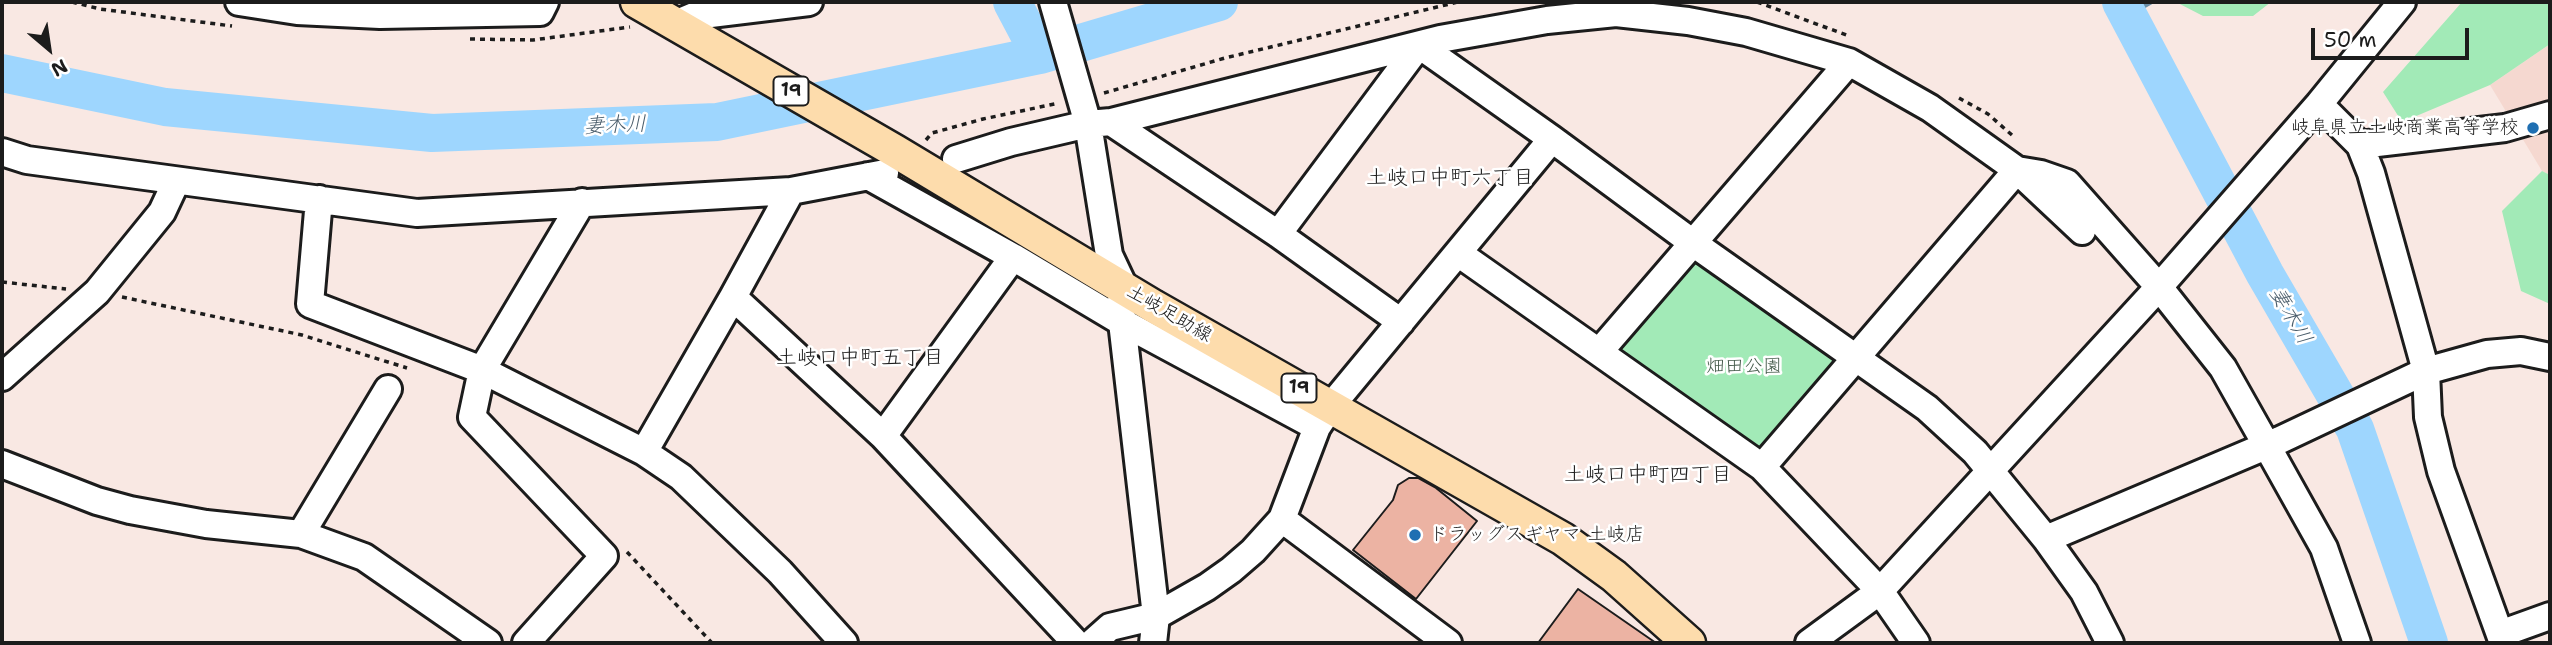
<!DOCTYPE html>
<html>
<head>
<meta charset="utf-8">
<style>
	body { margin:0 }
	#map { position:relative; width:2552px; height:645px; overflow:hidden; background:#f9e8e3; font-family:"Shantell Sans",sans-serif }
	canvas { display:block }
	.frame { position:absolute; inset:0; border:4px solid #1c1c1c; pointer-events:none }
	.north { position:absolute; left:14px; top:14px; width:70px; height:70px; -webkit-text-stroke:5px #fff; paint-order:stroke; rotate:151deg; font-size:19px; font-weight:700; line-height:28px; text-align:center; color:#1c1c1c }
	.north::after { content:''; display:block; margin:auto; width:24px; height:32px; background:#1c1c1c; clip-path:polygon(50% 0,100% 100%,50% 72%,0 100%) }
	.scale { position:absolute; left:2311px; top:28px; width:158px; height:32px; box-sizing:border-box; border:4px solid #1c1c1c; border-top:0; padding-left:9px; font-size:21px; line-height:24px; white-space:nowrap; color:#1c1c1c; -webkit-text-stroke:5px #fff; paint-order:stroke }
</style>
</head>
<body>
<div id="map">
<canvas width="2552" height="645"></canvas>
<div class="frame"></div>
<div class="north">N</div>
<div class="scale">50 m</div>
</div>
<script>
const g = document.querySelector('canvas').getContext('2d');
g.lineJoin = 'round';
function fill(path, color) { g.fillStyle = color; g.fill(path, 'evenodd'); }
const poly = rows => new Path2D(rows.map(r => 'M' + r).join(''));
function strokePath(path, color, width, dash) { g.strokeStyle = color; g.lineWidth = width; g.lineCap = dash ? 'butt' : 'round'; g.setLineDash(dash || []); g.stroke(path); }
function drawText(font, color, halo, rows, align = 'center') {
  g.font = font + ' "Shantell Sans","Klee One",sans-serif'; g.lineWidth = 5; g.setLineDash([]); g.textBaseline = 'middle'; g.strokeStyle = halo; g.fillStyle = color; for (const [text, x, y, turn = 0] of rows) {
    g.save(); g.translate(x, y); g.rotate((+turn || 0) * Math.PI / 180); g.textAlign = isNaN(turn) ? turn : align; if (halo) g.strokeText(text, 0, 0); g.fillText(text, 0, 0); g.restore();
  }
}
const built = poly([
	[2550,44,2550,175,2542,171,2490,85]
]);
const green = poly([
	[2176,2,2271,2,2253,16,2203,16],
	[2462,2,2550,2,2550,44,2490,85,2402,122,2383,92],
	[2542,171,2550,175,2550,304,2521,291,2502,211],
	[1690,258,1698,259,1840,359,1766,453,1754,451,1619,352,1618,343]
]);
const stream = poly([
	[2127,15,2150,2]
]);
const river = poly([
	[1012,2,1040,55],
	[2121,2,2265,274,2355,429,2429,643],
	[2,73,165,107,432,133,717,122,1040,55,1219,2]
]);
const building = poly([
	[1409,478,1418,478,1436,488,1477,521,1416,599,1353,550,1393,500,1398,485,1409,478],
	[1578,589,1656,643,1538,643,1578,589]
]);
const path = poly([
	[72,2,100,9,232,26],
	[1757,2,1849,36],
	[470,39,533,40,630,27],
	[1104,93,1225,58,1458,2],
	[1959,98,1988,114,2013,136],
	[926,140,932,133,983,119,1059,103],
	[2,282,66,289],
	[122,297,302,335,407,368],
	[627,552,712,643]
]);
const minor = poly([
	[239,2,297,11,380,15,540,12,545,2],
	[1053,2,1088,124,1109,255,1125,289,1121,301,1122,322,1156,616,1153,643],
	[675,24,694,16,809,2],
	[2319,104,2360,145,2371,173,2426,371,2428,417,2441,471,2503,643],
	[1111,122,1278,234,1401,322],
	[2360,145,2505,128,2550,115],
	[2,152,27,160,417,213,791,191,885,173],
	[956,159,1011,142,1088,124,1111,122,1440,39,1547,20,1616,13,1688,21,1746,32,1849,62,1930,108,2017,170,2041,174,2067,183,2159,287,2223,368,2267,446,2324,548,2357,643],
	[868,176,1013,257,1122,322,1317,427],
	[791,191,733,297,644,452,681,477,780,572,844,643],
	[319,199,310,304,482,370,644,452],
	[1278,234,1419,45,1552,139,1693,243,1927,408,1975,452,2046,539,2084,592,2110,643],
	[1458,253,1762,467,1880,591,1916,643],
	[733,297,883,436,1076,643],
	[1599,352,1849,62],
	[2,377,97,292,162,212,176,182],
	[883,436,1013,257],
	[2,464,97,501,130,510,206,524,301,534,364,557,488,643],
	[1762,467,2017,170,2082,231],
	[1282,519,1448,643],
	[301,534,388,389],
	[2046,539,2280,440,2426,371,2487,354,2521,351,2550,357],
	[2500,634,2550,616],
	[526,643,604,556,472,417,482,370,582,202],
	[1092,643,1110,627,1156,616,1207,587,1231,570,1253,551,1282,519,1317,427,1331,406,1552,139],
	[1809,643,1880,591,2159,287,2319,104,2402,2]
]);
const major = poly([
	[637,2,895,151,1153,306,1563,539,1614,576,1689,643]
]);
const markers = [
	[2533,128,7,"#1f6fb2"],
	[1415,535,7,"#1f6fb2"]
];
const shields = [
	[791,91,35],
	[1299,388,35]
];
const shieldNames = [
	["19",791,91],
	["19",1299,388]
];
const poiNames = [
	["岐阜県立土岐商業高等学校",2519,128],
	["ドラッグスギヤマ 土岐店",1429,535,"left"]
];
const streetNames = [
	["土岐足助線",1169,314,30]
];
const parkNames = [
	["畑田公園",1744,367]
];
const waterNames = [
	["妻木川",615,126,-2],
	["妻木川",2290,316,60]
];
const neighbourhoodNames = [
	["土岐口中町六丁目",1450,179],
	["土岐口中町五丁目",860,359],
	["土岐口中町四丁目",1648,476]
];
fill(built, '#f5d8d0');
fill(green, '#a2eab7');
strokePath(stream, '#6a8ca4', 6);
strokePath(river, '#9ed6fe', 38);
fill(building, '#ecb3a3');
strokePath(building, '#1c1c1c', 2);
strokePath(minor, '#1c1c1c', 32);
strokePath(major, '#1c1c1c', 37);
strokePath(path, '#1c1c1c', 3.5, [5, 5]);
strokePath(minor, '#fff', 26);
strokePath(major, '#fddcac', 32);
for (const [x, y, r, color] of markers) { const dot = new Path2D(); dot.arc(x, y, r, 0, 2 * Math.PI); g.fillStyle = color; g.fill(dot); strokePath(dot, '#fff', 2.5); }
for (const [x, y, w] of shields) { const box = new Path2D(); box.roundRect(x - w / 2, y - 14.5, w, 29, 5); g.fillStyle = '#fff'; g.fill(box); strokePath(box, '#1c1c1c', 2); }
drawText('bold 18px', '#1c1c1c', null, shieldNames);
drawText('19px', '#1c1c1c', '#fff', poiNames, 'right');
drawText('19px', '#1c1c1c', '#fff', streetNames);
drawText('19px', '#445a4a', '#fff', parkNames);
drawText('italic 21px', '#4a5d6b', '#fff', waterNames);
drawText('21px', '#1c1c1c', '#fff', neighbourhoodNames);
</script>
</body>
</html>
